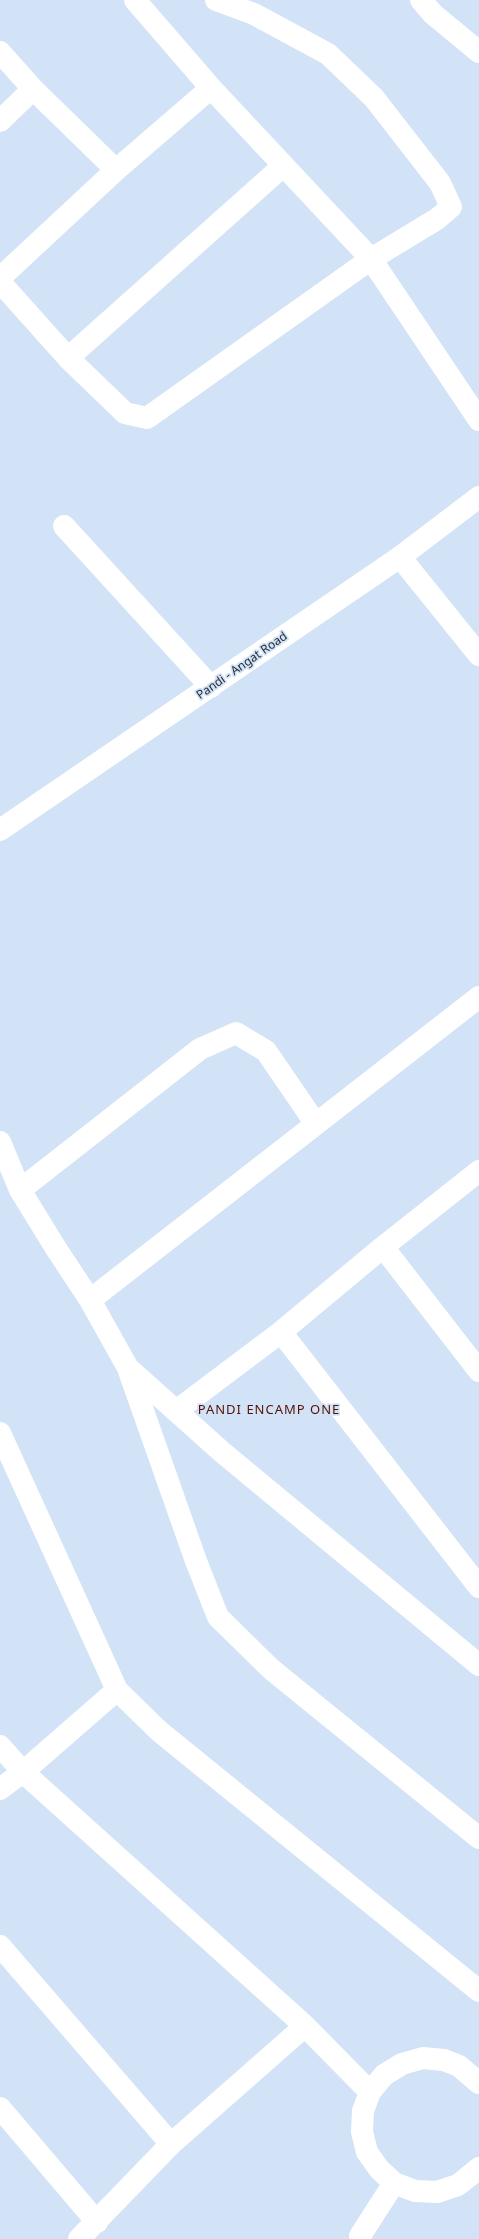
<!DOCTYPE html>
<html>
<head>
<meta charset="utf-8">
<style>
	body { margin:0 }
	canvas { display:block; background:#d2e2f7 }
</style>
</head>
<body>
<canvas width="479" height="2239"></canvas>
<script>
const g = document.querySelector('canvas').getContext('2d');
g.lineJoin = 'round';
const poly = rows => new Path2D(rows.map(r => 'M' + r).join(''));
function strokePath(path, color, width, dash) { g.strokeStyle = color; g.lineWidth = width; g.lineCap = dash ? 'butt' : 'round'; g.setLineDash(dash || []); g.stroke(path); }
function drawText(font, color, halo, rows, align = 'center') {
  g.font = font + ' "Noto Sans",sans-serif'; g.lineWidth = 3.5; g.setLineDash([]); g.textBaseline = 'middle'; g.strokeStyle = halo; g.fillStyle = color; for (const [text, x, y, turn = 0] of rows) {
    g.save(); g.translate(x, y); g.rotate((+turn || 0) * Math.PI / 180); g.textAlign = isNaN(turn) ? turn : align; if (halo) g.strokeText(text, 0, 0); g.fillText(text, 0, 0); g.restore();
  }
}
const minor = poly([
	[135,0,211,88,371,259,479,420],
	[421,0,433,14,479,52],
	[0,52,33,89,116,170],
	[0,121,33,89],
	[0,278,116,170,211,88],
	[0,282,68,358,125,413,147,418,371,259,437,219,451,207,440,183,374,98,328,54,254,14,216,0],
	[68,358,283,166],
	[64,526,211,687],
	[400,557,479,655],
	[0,1142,20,1190,57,1250,90,1300,128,1368,222,1452,479,1665],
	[20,1190,200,1049,236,1033,266,1051,316,1124],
	[383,1247,479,1371],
	[90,1300,479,997],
	[281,1332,479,1587],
	[129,1371,196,1561,218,1617,271,1669,479,1838],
	[176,1411,281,1332,383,1247,479,1171],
	[0,1433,117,1690,159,1731,479,1991],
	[0,1746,23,1772,305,2026],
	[0,1789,23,1772,117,1690],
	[0,1946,171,2144],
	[479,2083,459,2066,444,2060,423,2058,402,2064,384,2075,370,2092,363,2111,362,2132,367,2152,379,2169,394,2183,415,2191,437,2192,458,2185,479,2168],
	[0,2108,97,2222],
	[360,2236,394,2183],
	[79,2239,171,2144,305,2026,370,2092]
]);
const secondary = poly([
	[0,830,400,557,479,497]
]);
const streetNames = [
	["Pandi - Angat Road",242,666,-35]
];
const neighbourhoodNames = [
	["PANDI ENCAMP ONE",269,1410]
];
strokePath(minor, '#fff', 22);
strokePath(secondary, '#fff', 22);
drawText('12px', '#272d35', '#d2e2f7', streetNames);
g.letterSpacing = '1px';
drawText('13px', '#541300', '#d2e2f7', neighbourhoodNames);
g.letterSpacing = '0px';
</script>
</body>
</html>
